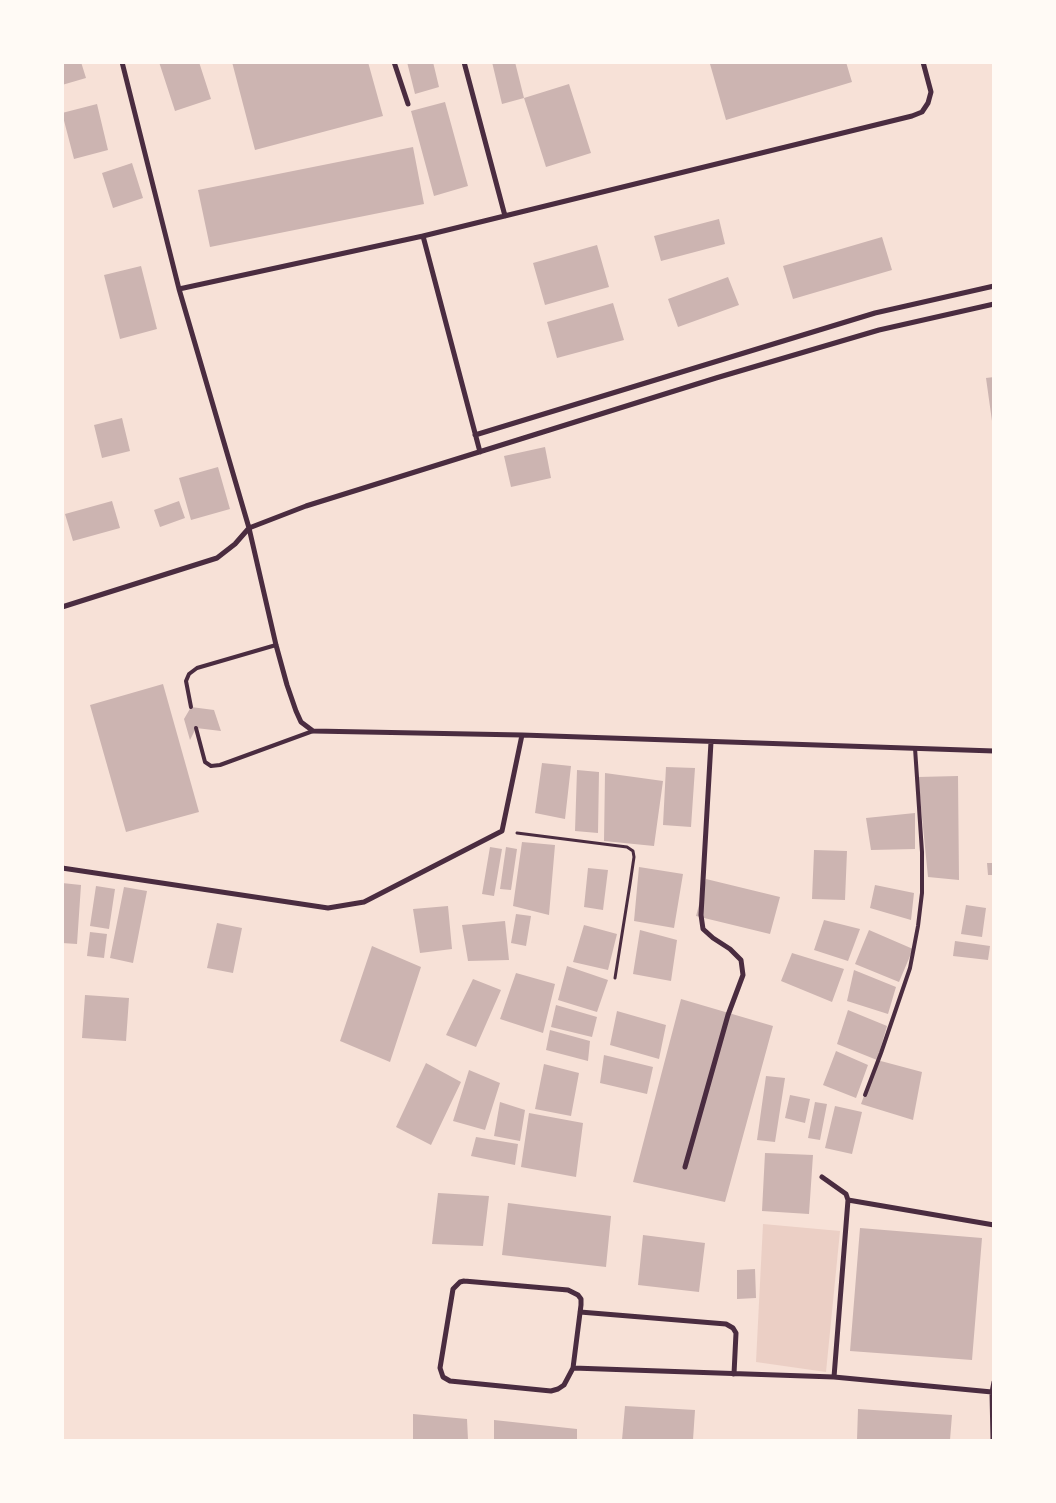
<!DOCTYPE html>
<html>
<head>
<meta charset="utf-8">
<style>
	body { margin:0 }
	#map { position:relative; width:1056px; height:1503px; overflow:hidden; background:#f7e1d7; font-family:"Golos Text",sans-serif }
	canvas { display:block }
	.frame { position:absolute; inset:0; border:64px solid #fffaf5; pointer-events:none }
</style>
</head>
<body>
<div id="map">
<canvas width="1056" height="1503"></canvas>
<div class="frame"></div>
</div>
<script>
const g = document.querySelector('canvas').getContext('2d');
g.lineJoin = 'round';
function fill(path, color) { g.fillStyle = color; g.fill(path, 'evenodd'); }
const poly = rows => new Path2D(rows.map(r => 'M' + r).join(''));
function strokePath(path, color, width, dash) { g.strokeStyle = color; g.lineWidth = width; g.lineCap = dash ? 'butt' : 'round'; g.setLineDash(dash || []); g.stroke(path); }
const green = poly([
	[763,1224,840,1231,826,1372,756,1362]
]);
const building = poly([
	[62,62,81,62,86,78,62,85],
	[159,62,199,62,211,99,175,111],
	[232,62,368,62,383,116,255,150],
	[407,62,433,62,439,87,415,94],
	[492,62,515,62,524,98,502,104],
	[715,62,846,62,852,82,726,120,710,64],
	[569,84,591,153,546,167,524,98],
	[445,102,468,186,434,196,411,111],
	[97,104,108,150,74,159,62,113],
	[413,147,424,204,210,247,198,190],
	[132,163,143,198,113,208,102,173],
	[719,219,725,244,661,261,654,236],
	[882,237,892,270,793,299,783,266],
	[597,245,609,287,545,305,533,263],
	[141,266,157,329,120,339,104,275],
	[728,277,739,305,678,327,668,299],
	[613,303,624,340,557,358,547,322],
	[994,377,994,421,992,421,986,378],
	[122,418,130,451,102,458,94,425],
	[545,447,551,478,511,487,504,456],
	[218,467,230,509,191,520,179,478],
	[112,501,120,528,73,541,65,514],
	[179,501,185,518,160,527,154,510],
	[163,684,199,812,126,832,90,705],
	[191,707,214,710,221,731,196,728,190,740,184,719],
	[542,763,571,766,565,819,535,813],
	[666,767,695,768,691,827,663,825],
	[577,770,599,772,598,833,575,831],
	[605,773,663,781,654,846,604,841],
	[958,776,959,880,928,877,918,777],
	[915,813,915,849,871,850,866,818],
	[522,842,555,845,549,915,513,906],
	[490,847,502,849,494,896,482,894],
	[506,847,517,849,511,890,500,889],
	[814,850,847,851,845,900,812,899],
	[987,863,994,863,994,875,988,875],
	[639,867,683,874,674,928,634,921],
	[588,868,608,870,603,910,584,907],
	[706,879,780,897,770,934,696,916],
	[62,883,81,885,77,944,62,943],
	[875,885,914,893,911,920,870,908],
	[96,886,115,889,109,929,90,926],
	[124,887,147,891,133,963,110,958],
	[966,905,986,908,982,937,961,934],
	[448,906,452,949,420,953,413,909],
	[516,914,531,916,526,946,511,943],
	[824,920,860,929,848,961,814,950],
	[505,921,509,960,468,961,462,925],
	[217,923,242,928,233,973,207,968],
	[584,925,617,934,608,970,573,962],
	[640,930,677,940,671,981,633,974],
	[869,930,913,949,899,982,855,964],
	[90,932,107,934,104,958,87,956],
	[955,941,990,946,988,960,953,956],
	[372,946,421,967,390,1062,340,1041],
	[792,953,844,969,832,1002,781,981],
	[567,966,608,980,597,1012,558,1000],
	[854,970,896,987,888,1014,847,1001],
	[516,973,555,984,543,1033,500,1019],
	[473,979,501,990,476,1047,446,1035],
	[85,995,129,998,126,1041,82,1038],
	[681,999,773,1026,725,1202,633,1182],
	[556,1005,597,1017,592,1037,551,1027],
	[848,1010,887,1026,877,1060,922,1072,913,1120,861,1104,877,1060,837,1044],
	[617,1011,666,1025,659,1059,610,1045],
	[550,1030,590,1041,588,1061,546,1050],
	[836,1051,868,1065,856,1098,823,1085],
	[604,1055,653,1067,647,1094,600,1083],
	[426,1063,461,1082,431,1145,396,1127],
	[544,1064,579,1073,571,1116,535,1109],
	[469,1070,500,1083,485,1130,453,1121],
	[766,1076,785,1078,775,1142,757,1140],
	[790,1095,810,1099,805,1123,785,1118],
	[500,1102,525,1110,520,1141,494,1136],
	[815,1102,827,1104,820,1140,808,1138],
	[835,1106,862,1112,852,1154,825,1148],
	[529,1113,583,1123,576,1177,521,1167],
	[476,1137,518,1144,515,1165,471,1156],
	[765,1153,813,1155,809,1214,762,1211],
	[438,1193,489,1196,483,1246,432,1244],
	[508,1203,611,1216,606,1267,502,1255],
	[860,1228,982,1238,972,1360,850,1351],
	[643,1235,705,1243,699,1292,638,1285],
	[755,1269,756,1298,737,1299,737,1270],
	[625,1406,695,1410,693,1440,622,1440],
	[858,1409,952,1415,950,1440,857,1440],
	[413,1414,467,1419,468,1440,413,1440],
	[494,1420,577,1429,577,1440,494,1440]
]);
const path = poly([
	[517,833,627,847,633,851,634,857,630,884,615,978]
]);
const service = poly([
	[191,707,186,681,189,674,197,668,276,645],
	[196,728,205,762,211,766,220,765,313,731],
	[865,1095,881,1053,910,968,918,926,922,893,922,852,915,748]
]);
const minor = poly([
	[122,62,179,289],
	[394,62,408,104],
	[464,62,505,216],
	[423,236,179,289,249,528,276,645,287,685,296,711,301,722,313,731,522,735],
	[475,435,875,313,994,286],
	[480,452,423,236,912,116,922,112,928,103,931,92,923,62],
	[62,607,217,558,235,544,249,528,306,506,716,378,879,330,994,304],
	[62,868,328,908,364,902,502,831,522,735,994,751],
	[685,1167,728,1015,743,975,741,960,730,949,713,938,703,929,701,915,711,742],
	[822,1177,846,1194,848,1200,834,1377],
	[848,1200,994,1225],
	[464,1281,568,1290,578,1295,581,1299,581,1305,573,1368,564,1385,558,1389,551,1391,450,1381,443,1377,440,1368,453,1289,460,1282,464,1281],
	[580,1312,726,1324,733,1328,736,1333,734,1374],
	[573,1368,834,1377,992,1392],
	[993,1440,992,1392,994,1382]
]);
fill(green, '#ebcfc5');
fill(building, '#ccb4b1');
strokePath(path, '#4a2c40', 3);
strokePath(service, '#4a2c40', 4);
strokePath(minor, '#4a2c40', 5);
</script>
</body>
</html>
